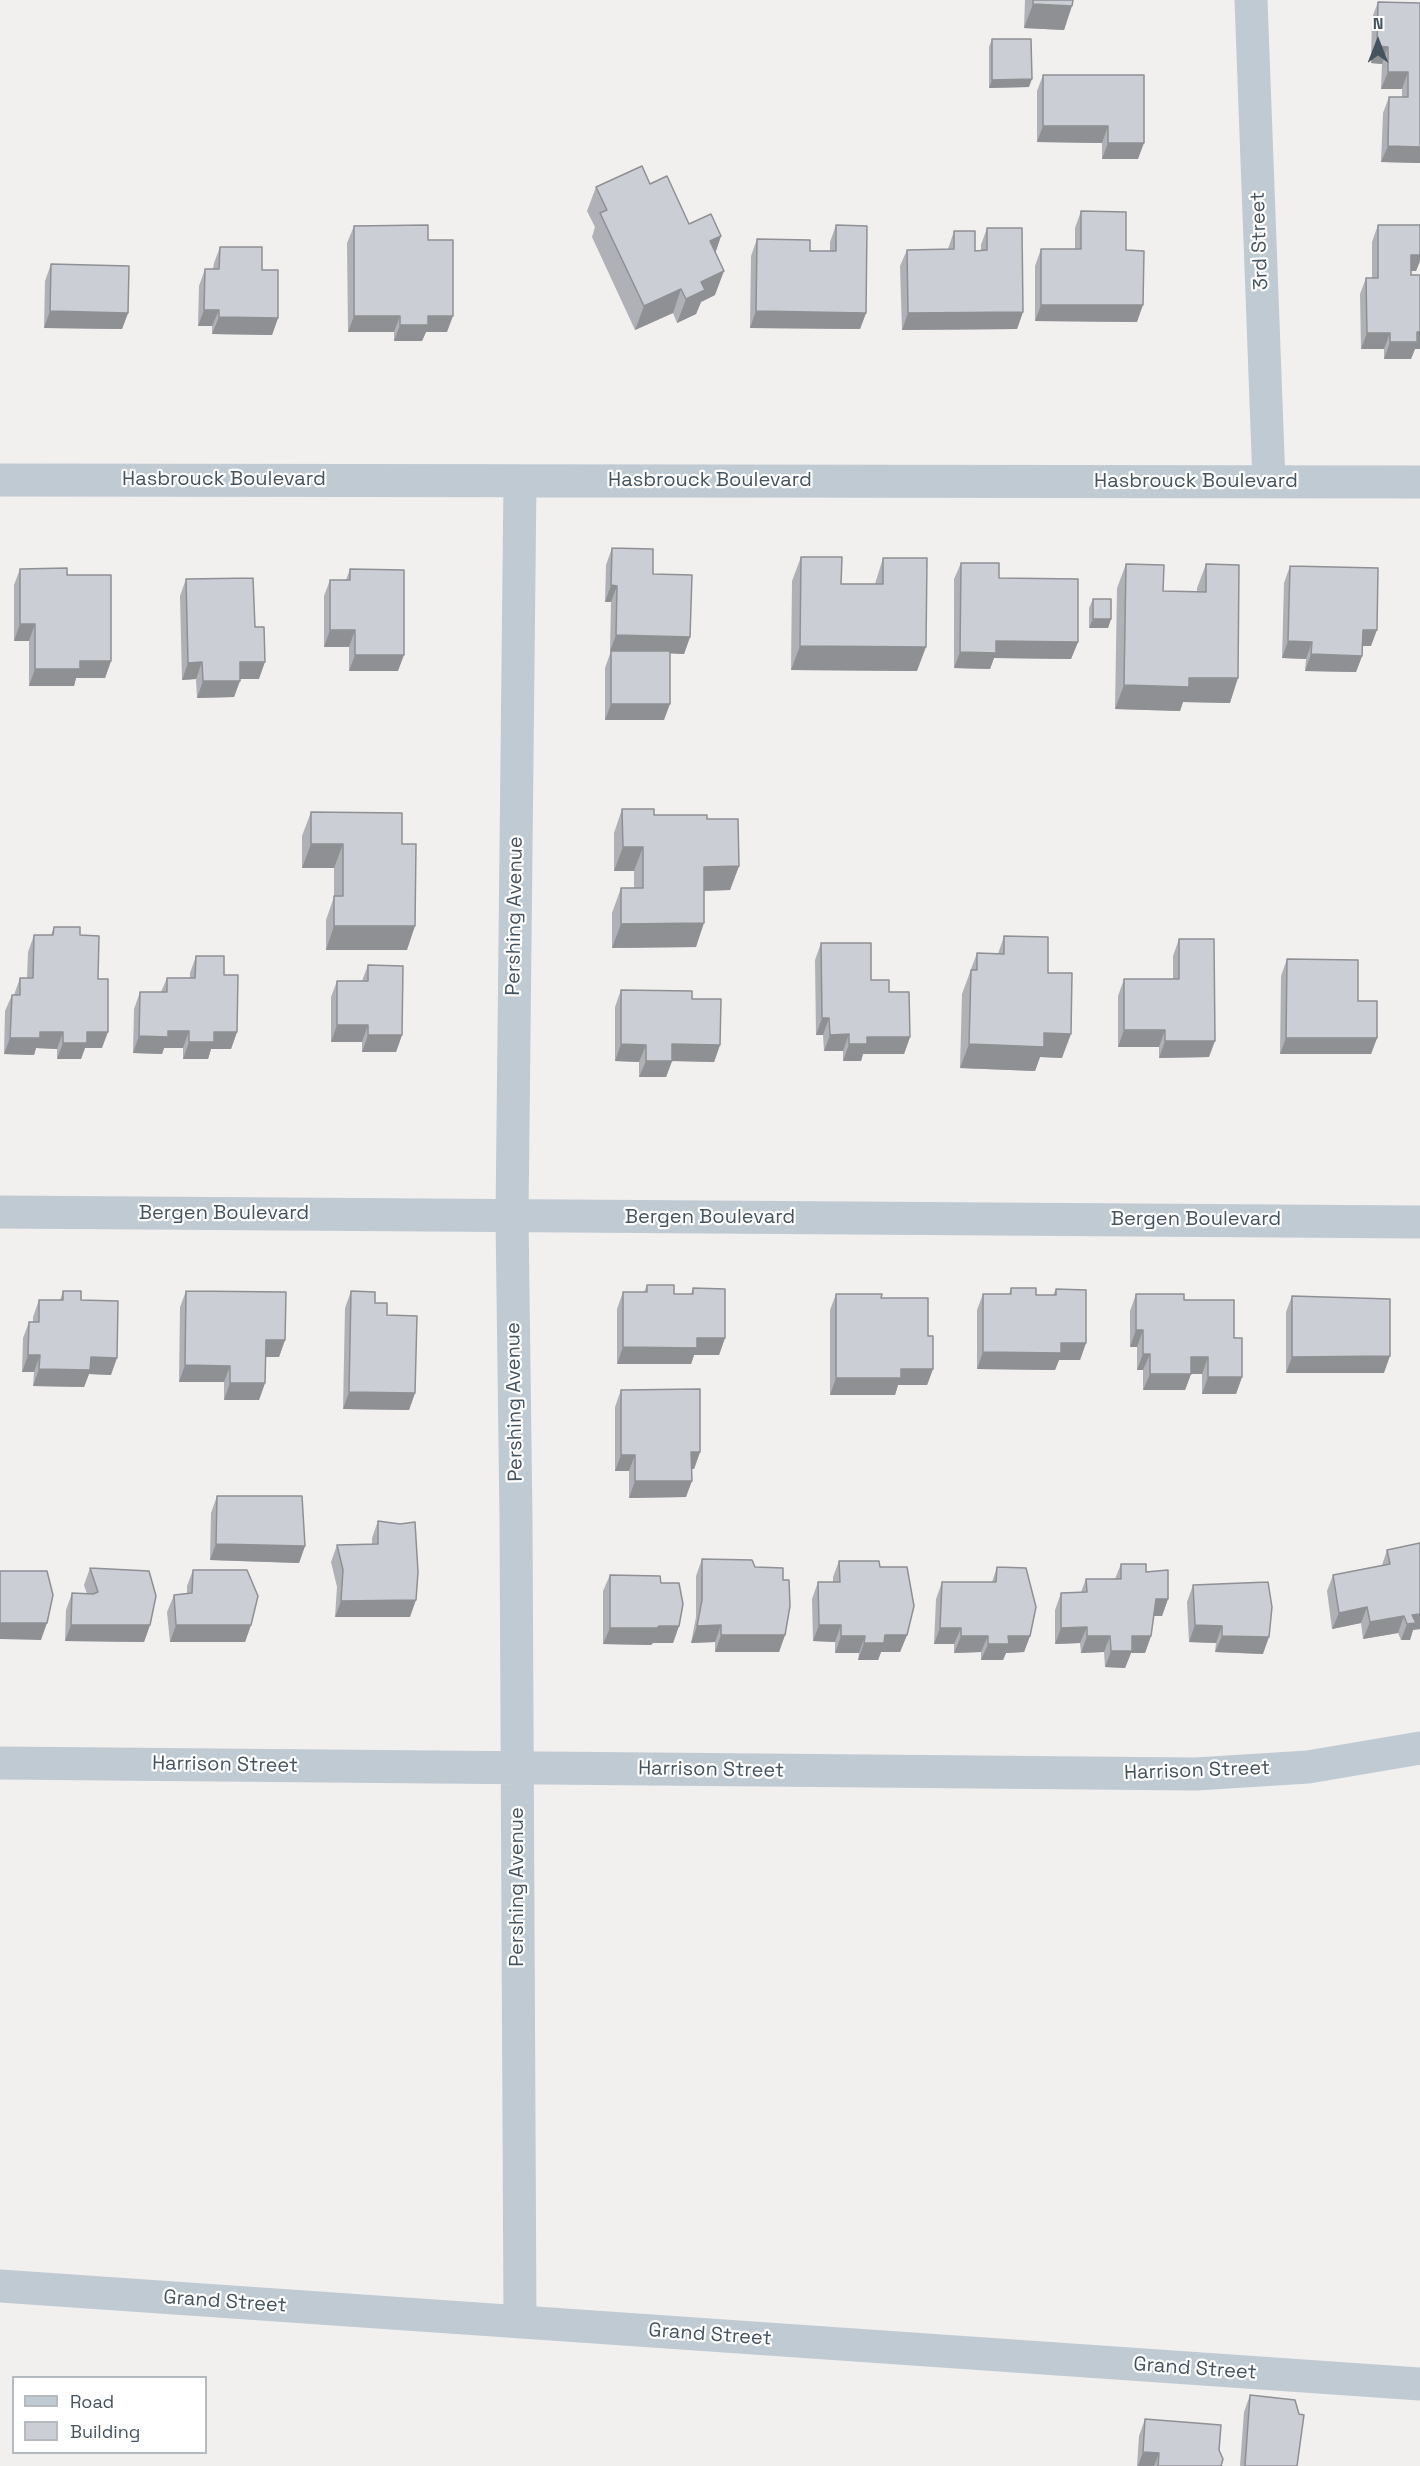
<!DOCTYPE html>
<html>
<head>
<meta charset="utf-8">
<style>
	body { margin:0 }
	#map { position:relative; width:1420px; height:2466px; overflow:hidden; background:#f2efef; font-family:"Space Grotesk",sans-serif }
	canvas { display:block }
	.legend { position:absolute; left:12px; top:2376px; width:195px; height:78px; box-sizing:border-box; background:#fff; border:2px solid #b5babf; margin:0; padding:8px 10px; list-style:none; font-size:18px; color:#45535f }
	.legend li { display:flex; align-items:center; gap:12px; height:30px }
	.legend b { width:30px; border:2px solid #b5babf }
	.north { position:absolute; left:1348px; top:12px; width:60px; height:60px; -webkit-text-stroke:4px #fff; paint-order:stroke; rotate:0deg; font-size:16px; font-weight:700; line-height:24px; text-align:center; color:#45535f }
	.north::after { content:''; display:block; margin:auto; width:21px; height:27px; background:#45535f; clip-path:polygon(50% 0,100% 100%,50% 72%,0 100%) }
</style>
</head>
<body>
<div id="map">
<canvas width="1420" height="2466"></canvas>
<ul class="legend">
<li><b style="height:8px;background:#bfcad3"></b>Road</li>
<li><b style="height:16px;background:#cbced4"></b>Building</li>
</ul>
<div class="north">N</div>
</div>
<script>
const g = document.querySelector('canvas').getContext('2d');
g.lineJoin = 'round';
const poly = rows => new Path2D(rows.map(r => 'M' + r).join(''));
function strokePath(path, color, width, dash) { g.strokeStyle = color; g.lineWidth = width; g.lineCap = dash ? 'butt' : 'round'; g.setLineDash(dash || []); g.stroke(path); }
function fill(path, color) { g.fillStyle = color; g.fill(path, 'evenodd'); }
function drawText(font, color, halo, rows, align = 'center') {
  g.font = font + ' "Space Grotesk",sans-serif'; g.lineWidth = 4.5; g.setLineDash([]); g.textBaseline = 'middle'; g.strokeStyle = halo; g.fillStyle = color; for (const [text, x, y, turn = 0] of rows) {
    g.save(); g.translate(x, y); g.rotate((+turn || 0) * Math.PI / 180); g.textAlign = isNaN(turn) ? turn : align; if (halo) g.strokeText(text, 0, 0); g.fillText(text, 0, 0); g.restore();
  }
}
const minor = poly([
	[1251,0,1269,482],
	[0,480,1420,482],
	[520,481,512,1217,516,1520,520,2322],
	[0,1212,1420,1222],
	[0,1763,1196,1774,1308,1767,1420,1748],
	[0,2286,1420,2384]
]);
const wall = poly([
	[1025,0,1073,0,1064,30,1024,28],
	[1378,2,1420,3,1420,163,1381,162,1383,113,1389,97,1402,97,1402,89,1381,89,1382,64,1371,63,1372,18],
	[992,39,1029,87,989,88,989,47],
	[1043,75,1144,75,1138,159,1102,159,1102,143,1037,142,1037,91],
	[650,184,689,224,721,236,715,253,715,295,701,302,696,314,677,323,673,313,635,330,592,237,595,227,587,211,596,187],
	[1081,211,1137,322,1035,321,1035,266,1041,249,1075,249,1075,228],
	[836,225,866,313,860,329,750,328,751,256,757,239,810,251,830,251,830,242],
	[1378,225,1420,225,1420,261,1416,271,1411,271,1420,349,1415,349,1411,359,1384,359,1384,349,1361,349,1360,294,1366,278,1372,278,1372,242],
	[354,226,428,240,447,332,426,332,422,341,394,341,394,332,348,332,347,243],
	[987,228,1023,312,1017,329,902,330,900,266,907,250,948,249,954,231,975,251,981,251,981,245],
	[220,247,262,270,278,318,272,335,212,334,212,326,198,326,199,286,205,269,213,269,214,263],
	[51,264,128,313,122,329,44,328,45,281],
	[612,548,653,574,690,637,684,654,670,653,664,720,605,720,605,668,611,651,610,651,611,602,605,602,606,565],
	[801,557,841,584,875,584,883,558,917,671,791,670,792,581],
	[961,563,999,578,1078,642,1071,659,994,658,990,669,954,668,954,579],
	[1126,564,1163,591,1197,592,1197,588,1206,564,1230,703,1183,702,1180,711,1115,709,1117,588],
	[1290,566,1371,646,1362,646,1362,656,1356,672,1305,671,1306,659,1282,658,1284,583],
	[20,569,67,575,111,661,105,678,76,678,74,686,29,686,29,641,14,641,14,585],
	[350,569,398,671,349,671,349,647,324,647,324,596,330,580,346,580],
	[186,579,255,627,259,679,240,679,234,697,197,698,196,679,182,680,180,596],
	[1093,599,1111,619,1108,628,1089,628,1089,608],
	[622,809,654,815,707,819,739,866,730,890,704,891,696,947,612,948,612,913,621,888,634,888,634,871,614,871,614,833],
	[311,812,402,844,407,950,326,950,326,920,334,897,334,868,302,868,302,836],
	[54,927,80,935,98,979,102,1048,85,1048,81,1059,57,1059,57,1049,36,1048,34,1055,4,1054,5,1011,12,995,14,995,20,978,27,978,28,952,34,935,51,935],
	[1004,936,1048,973,1062,1058,1040,1057,1035,1071,960,1068,962,994,977,953,998,954],
	[1179,939,1209,1057,1159,1058,1159,1047,1118,1047,1118,996,1124,979,1173,979,1173,956],
	[821,943,871,980,889,992,910,1037,904,1054,863,1054,861,1061,843,1061,843,1051,824,1051,823,1035,816,1035,815,960],
	[196,956,224,975,237,1032,231,1049,211,1049,208,1059,183,1059,183,1048,164,1048,162,1054,133,1053,134,1009,140,992,161,992,167,978,190,978,190,973],
	[1287,959,1358,1001,1377,1038,1371,1054,1280,1054,1281,976],
	[368,965,402,1035,396,1052,362,1052,362,1042,331,1042,331,997,337,981,362,981],
	[621,990,692,999,720,1045,714,1062,672,1061,666,1077,639,1077,639,1062,615,1061,615,1007],
	[647,1285,674,1294,691,1294,693,1288,725,1338,719,1355,694,1355,691,1364,617,1364,617,1309,623,1292,644,1292],
	[1011,1288,1036,1295,1053,1295,1056,1289,1086,1343,1080,1360,1059,1360,1055,1370,977,1369,977,1310,983,1294,1009,1294],
	[63,1291,81,1300,111,1375,89,1374,84,1387,33,1386,34,1372,22,1372,23,1338,29,1322,33,1322,33,1317,39,1300,60,1300],
	[186,1291,285,1340,279,1357,266,1357,265,1383,259,1400,224,1400,224,1382,179,1382,180,1307],
	[351,1291,375,1303,387,1315,415,1393,409,1410,343,1409,345,1308],
	[836,1294,881,1298,928,1336,933,1369,927,1385,898,1385,895,1395,830,1395,830,1310],
	[1136,1294,1184,1300,1234,1338,1242,1377,1236,1394,1202,1394,1202,1374,1191,1374,1185,1390,1143,1390,1143,1370,1137,1370,1137,1347,1130,1347,1130,1311],
	[1292,1296,1384,1373,1286,1373,1286,1312],
	[621,1390,700,1452,694,1469,691,1469,686,1497,629,1498,629,1471,615,1471,615,1407],
	[217,1496,305,1546,299,1563,210,1560,211,1513],
	[378,1521,410,1617,335,1617,337,1587,331,1562,337,1545,372,1545,372,1538],
	[1420,1544,1420,1629,1413,1630,1410,1640,1401,1640,1398,1633,1363,1639,1361,1623,1332,1629,1327,1591,1333,1575,1382,1565,1387,1550],
	[702,1559,785,1635,779,1652,715,1652,715,1642,691,1643,696,1617,696,1576],
	[839,1561,880,1567,907,1635,900,1652,881,1652,878,1660,858,1660,859,1653,835,1653,835,1642,813,1641,812,1599,818,1582,833,1582,833,1577],
	[1121,1564,1146,1572,1168,1599,1162,1616,1154,1616,1151,1636,1145,1653,1131,1653,1125,1668,1105,1667,1104,1652,1081,1653,1080,1643,1055,1644,1055,1610,1061,1593,1081,1592,1086,1579,1115,1579],
	[997,1567,1030,1636,1024,1652,1006,1653,1003,1660,981,1660,981,1652,954,1653,954,1644,934,1644,936,1599,942,1582,992,1582],
	[90,1568,150,1625,144,1642,65,1641,66,1610,72,1593,87,1594,84,1585],
	[193,1570,251,1625,245,1642,170,1642,167,1612,174,1595,187,1594,187,1586],
	[610,1575,661,1583,679,1626,673,1643,653,1643,651,1645,603,1644,603,1591],
	[1193,1585,1263,1654,1215,1652,1216,1643,1189,1642,1187,1602],
	[1250,2395,1297,2466,1240,2466,1244,2412],
	[1145,2419,1219,2450,1221,2466,1137,2466,1139,2436]
]);
const shadedWall = poly([
	[1033,4,1072,6,1064,30,1024,28],
	[1377,46,1388,47,1382,64,1371,63],
	[1388,72,1408,72,1402,89,1381,89],
	[1032,79,1029,87,989,88,992,80],
	[1043,126,1108,126,1102,143,1037,142],
	[1108,143,1144,143,1138,159,1102,159],
	[1388,146,1420,147,1420,163,1381,162],
	[721,236,713,260,710,241],
	[1411,255,1420,255,1420,261,1416,271,1405,271],
	[724,271,715,295,701,302,696,314,677,323,686,299,701,282],
	[681,289,673,313,635,330,644,306],
	[1041,305,1143,305,1137,322,1035,321],
	[204,310,219,310,212,326,198,326],
	[50,311,128,313,122,329,44,328],
	[756,311,866,313,860,329,750,328],
	[1023,312,1017,329,902,330,908,313],
	[354,316,400,316,394,332,348,332],
	[428,316,453,316,447,332,426,332,422,341,394,341,400,325],
	[219,317,278,318,272,335,212,334],
	[1417,332,1420,332,1420,349,1415,349,1411,359,1384,359,1390,342],
	[1367,333,1390,333,1384,349,1361,349],
	[611,585,617,586,611,602,605,602],
	[1093,619,1111,619,1108,628,1089,628],
	[20,624,35,624,29,641,14,641],
	[330,630,355,630,349,647,324,647],
	[1363,630,1377,630,1371,646,1357,646],
	[616,635,690,637,684,654,610,651],
	[996,641,1078,642,1071,659,994,658,990,669,954,668,960,652],
	[1288,641,1312,642,1306,659,1282,658],
	[800,646,926,647,917,671,791,670],
	[1311,654,1362,656,1356,672,1305,671],
	[355,655,404,655,398,671,349,671],
	[80,661,111,661,105,678,76,678,74,686,29,686,35,669],
	[202,662,196,679,182,680,188,663],
	[240,662,265,662,259,679,234,679],
	[1189,678,1238,678,1230,703,1183,702,1180,711,1115,709,1124,685],
	[203,681,240,681,234,697,197,698],
	[611,704,670,704,664,720,605,720],
	[311,844,343,844,334,868,302,868],
	[623,847,643,847,634,871,614,871],
	[739,866,730,890,695,891,704,867],
	[704,923,696,947,612,948,621,924],
	[334,926,415,926,407,950,326,950],
	[822,1018,829,1018,823,1035,816,1035],
	[337,1025,368,1025,362,1042,331,1042],
	[1124,1030,1165,1030,1159,1047,1118,1047],
	[168,1031,189,1031,183,1048,164,1048,162,1054,133,1053,139,1036],
	[40,1032,63,1032,57,1049,36,1048,34,1055,4,1054,10,1038],
	[87,1032,108,1032,102,1048,85,1048,81,1059,57,1059,63,1043],
	[214,1032,237,1032,231,1049,211,1049,208,1059,183,1059,189,1042],
	[1044,1033,1071,1034,1062,1058,1040,1057,1035,1071,960,1068,969,1044],
	[849,1034,843,1051,824,1051,830,1035],
	[368,1035,402,1035,396,1052,362,1052],
	[867,1037,910,1037,904,1054,863,1054,861,1061,843,1061,849,1044],
	[1286,1038,1377,1038,1371,1054,1280,1054],
	[1165,1041,1215,1041,1209,1057,1159,1058],
	[621,1044,646,1045,639,1062,615,1061],
	[672,1044,720,1045,714,1062,672,1061,666,1077,639,1077,646,1061],
	[1136,1330,1143,1330,1137,1347,1130,1347],
	[697,1338,725,1338,719,1355,694,1355,691,1364,617,1364,623,1347],
	[266,1340,285,1340,279,1357,260,1357],
	[1061,1343,1086,1343,1080,1360,1059,1360,1055,1370,977,1369,983,1352],
	[1143,1354,1150,1354,1143,1370,1137,1370],
	[28,1355,40,1355,34,1372,22,1372],
	[1390,1356,1384,1373,1286,1373,1292,1357],
	[91,1357,117,1358,111,1375,89,1374,84,1387,33,1386,39,1369],
	[1191,1357,1208,1357,1202,1374,1191,1374,1185,1390,1143,1390,1150,1374],
	[185,1365,230,1366,224,1382,179,1382],
	[901,1369,933,1369,927,1385,898,1385,895,1395,830,1395,836,1378],
	[1208,1377,1242,1377,1236,1394,1202,1394],
	[230,1383,265,1383,259,1400,224,1400],
	[349,1392,415,1393,409,1410,343,1409],
	[691,1452,700,1452,694,1469,685,1469],
	[621,1455,635,1455,629,1471,615,1471],
	[635,1481,692,1481,686,1497,629,1498],
	[216,1544,305,1546,299,1563,210,1560],
	[1156,1599,1168,1599,1162,1616,1150,1616],
	[416,1600,410,1617,335,1617,341,1601],
	[1367,1607,1361,1623,1332,1629,1339,1613],
	[1420,1614,1420,1629,1413,1630,1410,1640,1401,1640,1407,1624,1412,1615],
	[1404,1616,1398,1633,1363,1639,1370,1622],
	[0,1623,47,1623,41,1640,0,1639],
	[71,1625,150,1625,144,1642,65,1641],
	[176,1625,251,1625,245,1642,170,1642],
	[721,1625,715,1642,691,1643,697,1626],
	[819,1625,841,1625,835,1642,813,1641],
	[1195,1625,1222,1626,1216,1643,1189,1642],
	[659,1626,679,1626,673,1643,653,1643,651,1645,603,1644,610,1628],
	[1087,1627,1080,1643,1055,1644,1061,1628],
	[940,1628,961,1628,954,1644,934,1644],
	[721,1635,785,1635,779,1652,715,1652],
	[885,1635,907,1635,900,1652,881,1652,878,1660,858,1660,864,1643],
	[841,1636,865,1636,859,1653,835,1653],
	[961,1636,988,1636,981,1652,954,1653],
	[1008,1636,1030,1636,1024,1652,1006,1653,1003,1660,981,1660,988,1644],
	[1087,1636,1110,1636,1104,1652,1081,1653],
	[1132,1636,1151,1636,1145,1653,1131,1653,1125,1668,1105,1667,1111,1651],
	[1222,1636,1269,1637,1263,1654,1215,1652],
	[1143,2452,1159,2453,1154,2466,1138,2466]
]);
const building = poly([
	[1033,0,1073,0,1072,6,1033,4,1033,0],
	[1378,2,1420,3,1420,147,1388,146,1389,97,1408,97,1408,72,1388,72,1388,47,1377,46,1378,2],
	[992,39,1031,39,1032,79,992,80,992,39],
	[1043,75,1144,75,1144,143,1108,143,1108,126,1043,126,1043,75],
	[642,166,650,184,667,176,689,224,711,214,721,236,710,241,724,271,701,282,705,290,686,299,681,289,644,306,600,213,607,210,596,187,642,166],
	[1081,211,1126,212,1126,250,1144,251,1143,305,1041,305,1041,249,1081,249,1081,211],
	[428,225,428,240,453,240,453,316,428,316,428,325,400,325,400,316,354,316,354,226,428,225],
	[836,225,867,226,866,313,756,311,757,239,810,240,810,251,836,251,836,225],
	[1378,225,1420,225,1420,255,1411,255,1411,275,1420,275,1420,332,1417,332,1417,342,1390,342,1390,333,1367,333,1366,278,1378,278,1378,225],
	[987,228,1022,228,1023,312,908,313,907,250,954,249,954,231,975,231,975,251,987,250,987,228],
	[220,247,262,247,262,270,278,270,278,318,219,317,219,310,204,310,205,269,219,269,220,247],
	[51,264,129,266,128,313,50,311,51,264],
	[612,548,653,549,653,574,692,575,690,637,616,635,617,586,611,585,612,548],
	[801,557,842,557,841,584,883,584,883,558,927,558,926,647,800,646,801,557],
	[961,563,999,563,999,578,1078,579,1078,642,996,641,996,653,960,652,961,563],
	[1126,564,1164,565,1163,591,1206,592,1206,564,1239,565,1238,678,1189,678,1189,687,1124,685,1126,564],
	[1290,566,1378,568,1377,630,1363,630,1362,656,1311,654,1312,642,1288,641,1290,566],
	[67,568,67,575,111,575,111,661,80,661,80,669,35,669,35,624,20,624,20,569,67,568],
	[350,569,404,570,404,655,355,655,355,630,330,630,330,580,350,580,350,569],
	[253,578,255,627,264,627,265,662,240,662,240,681,203,681,202,662,188,663,186,579,253,578],
	[1093,599,1111,599,1111,619,1093,619,1093,599],
	[611,651,670,651,670,704,611,704,611,651],
	[622,809,654,809,654,815,707,815,707,819,738,819,739,866,704,867,704,923,621,924,621,888,643,888,643,847,623,847,622,809],
	[311,812,402,813,402,844,416,844,415,926,334,926,334,896,343,896,343,844,311,844,311,812],
	[54,927,80,927,80,935,99,936,98,979,108,979,108,1032,87,1032,87,1043,63,1043,63,1032,40,1032,40,1038,10,1038,12,995,20,995,20,978,33,978,34,935,53,935,54,927],
	[1004,936,1048,937,1048,973,1072,973,1071,1034,1044,1033,1044,1047,969,1044,971,970,977,970,977,953,1004,954,1004,936],
	[1179,939,1214,939,1215,1041,1165,1041,1165,1030,1124,1030,1124,979,1179,979,1179,939],
	[821,943,871,943,871,980,889,980,889,992,909,992,910,1037,867,1037,867,1044,849,1044,849,1034,830,1035,829,1018,822,1018,821,943],
	[196,956,224,956,224,975,238,975,237,1032,214,1032,214,1042,189,1042,189,1031,168,1031,168,1037,139,1036,140,992,167,992,167,978,195,978,196,956],
	[1287,959,1358,960,1358,1001,1377,1001,1377,1038,1286,1038,1287,959],
	[368,965,403,966,402,1035,368,1035,368,1025,337,1025,337,981,368,981,368,965],
	[621,990,692,991,692,999,721,999,720,1045,672,1044,672,1061,646,1061,646,1045,621,1044,621,990],
	[647,1285,674,1285,674,1294,693,1294,693,1288,725,1289,725,1338,697,1338,697,1348,623,1347,623,1292,647,1292,647,1285],
	[1011,1288,1036,1288,1036,1295,1056,1295,1056,1289,1086,1290,1086,1343,1061,1343,1061,1353,983,1352,983,1294,1011,1294,1011,1288],
	[63,1291,81,1291,81,1300,118,1301,117,1358,91,1357,90,1370,39,1369,40,1355,28,1355,29,1322,39,1322,39,1300,63,1300,63,1291],
	[186,1291,286,1292,285,1340,266,1340,265,1383,230,1383,230,1366,185,1365,186,1291],
	[351,1291,375,1292,375,1303,387,1303,387,1315,417,1316,415,1393,349,1392,351,1291],
	[836,1294,882,1294,881,1298,928,1298,928,1336,933,1336,933,1369,901,1369,901,1378,836,1378,836,1294],
	[1136,1294,1184,1294,1184,1300,1234,1300,1234,1338,1242,1338,1242,1377,1208,1377,1208,1357,1191,1357,1191,1374,1150,1374,1150,1354,1143,1354,1143,1330,1136,1330,1136,1294],
	[1292,1296,1390,1299,1390,1356,1292,1357,1292,1296],
	[700,1389,700,1452,691,1452,692,1481,635,1481,635,1455,621,1455,621,1390,700,1389],
	[217,1496,302,1496,305,1546,216,1544,217,1496],
	[378,1521,400,1524,415,1522,418,1572,416,1600,341,1601,343,1570,337,1545,378,1544,378,1521],
	[1420,1543,1420,1614,1412,1615,1416,1623,1407,1624,1404,1616,1370,1622,1367,1607,1339,1613,1333,1575,1390,1564,1387,1550,1420,1543],
	[702,1559,752,1560,755,1567,783,1568,783,1580,789,1580,790,1606,785,1635,721,1635,721,1625,697,1626,702,1600,702,1559],
	[839,1561,879,1561,880,1567,907,1567,914,1606,907,1635,885,1635,884,1643,864,1643,865,1636,841,1636,841,1625,819,1625,818,1582,840,1582,839,1561],
	[1121,1564,1146,1564,1146,1572,1168,1570,1168,1599,1156,1599,1151,1636,1132,1636,1132,1651,1111,1651,1110,1636,1087,1636,1087,1627,1061,1628,1061,1593,1087,1592,1086,1579,1121,1579,1121,1564],
	[997,1567,1026,1568,1036,1607,1030,1636,1008,1636,1009,1644,988,1644,988,1636,961,1636,961,1628,940,1628,942,1582,996,1582,997,1567],
	[90,1568,149,1571,156,1596,150,1625,71,1625,72,1593,93,1594,98,1592,90,1568],
	[193,1570,247,1570,258,1596,251,1625,176,1625,174,1595,192,1593,193,1570],
	[0,1571,47,1571,53,1595,47,1623,0,1623,0,1571],
	[610,1575,660,1576,661,1583,679,1583,683,1604,679,1626,659,1626,657,1628,610,1628,610,1575],
	[1268,1582,1272,1607,1269,1637,1222,1636,1222,1626,1195,1625,1193,1585,1268,1582],
	[1250,2395,1295,2400,1299,2414,1304,2415,1297,2466,1245,2466,1250,2395],
	[1145,2419,1221,2425,1219,2450,1223,2459,1221,2466,1158,2466,1159,2453,1143,2452,1145,2419]
]);
const streetNames = [
	["3rd Street",1260,241,-92],
	["Hasbrouck Boulevard",224,480],
	["Hasbrouck Boulevard",710,481],
	["Hasbrouck Boulevard",1196,482],
	["Pershing Avenue",515,916,-89],
	["Bergen Boulevard",224,1214],
	["Bergen Boulevard",710,1218],
	["Bergen Boulevard",1196,1220],
	["Pershing Avenue",515,1402,-91],
	["Harrison Street",225,1765,1],
	["Harrison Street",711,1770,1],
	["Harrison Street",1197,1771,-2],
	["Pershing Avenue",518,1887,-90],
	["Grand Street",225,2302,4],
	["Grand Street",710,2335,4],
	["Grand Street",1195,2369,4]
];
strokePath(minor, '#bfcad3', 33);
fill(wall, '#afb1b6');
fill(shadedWall, '#8e9094');
fill(building, '#cbced4');
strokePath(building, '#8e9094', 1.5);
drawText('20px', '#45535f', '#fff', streetNames);
</script>
</body>
</html>
